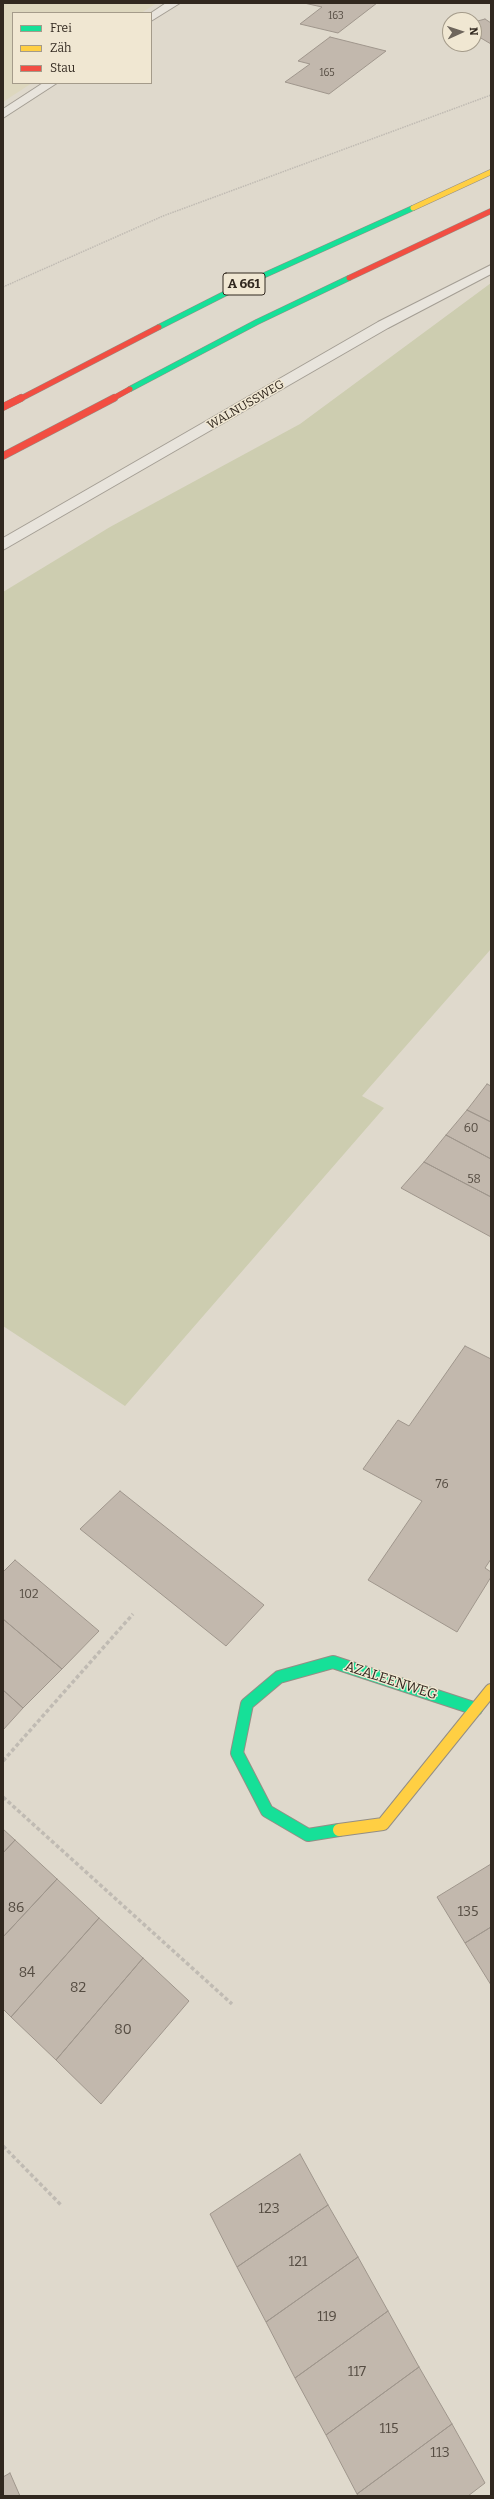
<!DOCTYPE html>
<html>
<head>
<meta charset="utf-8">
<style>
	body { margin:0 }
	#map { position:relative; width:494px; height:2499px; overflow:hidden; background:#dfd9cc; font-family:Bitter,serif }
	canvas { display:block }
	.frame { position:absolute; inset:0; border:4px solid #31281f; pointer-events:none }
	.legend { position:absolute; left:12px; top:12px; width:140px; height:72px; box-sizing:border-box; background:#f0e7d2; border:1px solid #a49b8a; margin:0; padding:5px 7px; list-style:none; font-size:12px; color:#31281f }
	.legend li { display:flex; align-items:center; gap:8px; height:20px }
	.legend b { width:20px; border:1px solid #a49b8a }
	.north { position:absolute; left:442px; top:12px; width:40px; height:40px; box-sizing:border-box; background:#f0e7d2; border:1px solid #a49b8a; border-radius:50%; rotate:87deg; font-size:11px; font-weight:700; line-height:16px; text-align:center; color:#31281f }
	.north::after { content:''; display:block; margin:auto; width:14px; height:18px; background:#6e665c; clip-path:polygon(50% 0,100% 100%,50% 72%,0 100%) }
</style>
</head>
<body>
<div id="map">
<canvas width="494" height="2499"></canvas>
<div class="frame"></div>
<ul class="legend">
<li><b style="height:5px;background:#16e098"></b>Frei</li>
<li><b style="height:5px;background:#ffcf43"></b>Zäh</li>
<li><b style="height:5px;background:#f24e42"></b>Stau</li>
</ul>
<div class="north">N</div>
</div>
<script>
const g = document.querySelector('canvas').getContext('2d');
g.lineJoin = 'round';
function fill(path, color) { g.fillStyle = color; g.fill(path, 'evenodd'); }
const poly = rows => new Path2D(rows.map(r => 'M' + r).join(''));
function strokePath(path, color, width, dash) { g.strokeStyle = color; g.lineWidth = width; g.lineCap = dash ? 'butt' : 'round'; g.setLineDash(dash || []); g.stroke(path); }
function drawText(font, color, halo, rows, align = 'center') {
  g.font = font + ' Bitter,serif'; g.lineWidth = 3; g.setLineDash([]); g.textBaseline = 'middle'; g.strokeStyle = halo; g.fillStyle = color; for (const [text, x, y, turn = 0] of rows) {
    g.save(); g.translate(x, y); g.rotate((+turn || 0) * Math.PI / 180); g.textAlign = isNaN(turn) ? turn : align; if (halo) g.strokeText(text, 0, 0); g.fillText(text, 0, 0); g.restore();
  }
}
const farmland = poly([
	[3,3,157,3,141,13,13,13,13,83,32,83,3,102]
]);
const green = poly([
	[491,283,491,949,362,1096,384,1108,125,1406,3,1326,3,592,110,527,300,424]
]);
const building = poly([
	[304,3,377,3,338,33,300,24,322,7,304,3],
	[485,19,491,23,491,44,474,34,474,22,485,19],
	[330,37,386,51,329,94,285,82,310,64,298,61,330,37],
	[487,1084,491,1086,491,1122,467,1110,487,1084],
	[467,1110,491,1122,491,1159,446,1135,467,1110],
	[446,1135,491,1159,491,1197,424,1162,446,1135],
	[424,1162,491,1197,491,1237,401,1188,424,1162],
	[465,1346,491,1359,491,1559,485,1568,491,1572,491,1577,457,1632,368,1580,422,1501,363,1469,398,1420,409,1426,465,1346],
	[120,1491,264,1605,226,1646,80,1529,120,1491],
	[15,1560,99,1631,62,1669,3,1619,3,1572,15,1560],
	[3,1619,62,1669,23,1708,3,1690,3,1619],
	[3,1690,23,1708,3,1730,3,1690],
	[3,1829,15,1840,3,1853,3,1829],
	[15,1840,57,1879,3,1937,3,1853,15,1840],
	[491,1864,491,1927,465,1943,437,1897,491,1864],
	[57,1879,99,1918,11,2017,3,2009,3,1937,57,1879],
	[99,1918,143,1958,56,2060,11,2017,99,1918],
	[491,1927,491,1985,465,1943,491,1927],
	[143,1958,189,2001,101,2104,56,2060,143,1958],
	[300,2154,328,2205,237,2267,210,2214,300,2154],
	[328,2205,358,2257,266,2322,237,2267,328,2205],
	[358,2257,388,2311,295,2378,266,2322,358,2257],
	[388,2311,419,2367,326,2435,295,2378,388,2311],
	[419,2367,452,2424,357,2494,326,2435,419,2367],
	[452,2424,485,2483,468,2496,358,2496,357,2494,452,2424],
	[10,2473,20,2496,3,2496,3,2477,10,2473]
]);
const pathFar1 = poly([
	[3,287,163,216,491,95]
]);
const path = poly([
	[3,1761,133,1614],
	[3,1797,232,2004],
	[3,2146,62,2206]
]);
const lane = poly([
	[166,3,180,3,151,21,151,13,166,3],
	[43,83,57,83,3,118,3,109,43,83],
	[491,265,491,274,388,328,3,550,3,538,378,322,491,265]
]);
const fastFar1 = poly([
	[159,327,236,288,413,208],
	[130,389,257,322,349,278]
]);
const fast = poly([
	[339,1830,308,1835,267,1811,237,1753,247,1704,279,1677,333,1662,476,1709]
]);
const slowFar1 = poly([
	[413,208,491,172]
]);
const slow = poly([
	[339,1830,383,1824,491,1690]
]);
const jamFar1 = poly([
	[349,278,491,211],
	[20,399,159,327],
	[112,399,130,389]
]);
const jam = poly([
	[3,407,21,398],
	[3,456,114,398]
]);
const farNumbernames = [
	["163",336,16],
	["165",327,73]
];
const farStreetnames = [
	["WALNUSSWEG",246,405,-30]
];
const numberNames = [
	["60",471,1129],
	["58",474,1180],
	["76",442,1485],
	["102",29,1595]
];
const shields = [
	[244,284,42]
];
const shieldNames = [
	["A 661",244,284]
];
const streetNames = [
	["AZALEENWEG",391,1681,18]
];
const nearNumbernames = [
	["86",16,1908],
	["135",468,1912],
	["84",27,1973],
	["82",78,1988],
	["80",123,2030],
	["123",269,2209],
	["121",298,2262],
	["119",327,2317],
	["117",357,2372],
	["115",389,2429],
	["113",440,2453]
];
fill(farmland, '#ddd7be');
fill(green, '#cdcdb0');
fill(building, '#c2b8ad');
strokePath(building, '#9f968c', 1);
strokePath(lane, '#a49e94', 2);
strokePath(fastFar1, '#948e85', 6);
strokePath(fast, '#948e85', 14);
strokePath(slowFar1, '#948e85', 6);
strokePath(slow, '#948e85', 14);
strokePath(jamFar1, '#948e85', 6);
strokePath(jam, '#948e85', 8);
strokePath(pathFar1, '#c0bbb3', 1.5, [1.5, 1]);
strokePath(path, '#c0bbb3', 3.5, [4, 2.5]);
fill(lane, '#e8e4dc');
strokePath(fastFar1, '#16e098', 5);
strokePath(fast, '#16e098', 12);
strokePath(slowFar1, '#ffcf43', 5);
strokePath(slow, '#ffcf43', 12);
strokePath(jamFar1, '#f24e42', 5);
strokePath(jam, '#f24e42', 7);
drawText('10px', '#554c42', null, farNumbernames);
drawText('12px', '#31281f', '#f0e7d2', farStreetnames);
drawText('12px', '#554c42', null, numberNames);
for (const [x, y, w] of shields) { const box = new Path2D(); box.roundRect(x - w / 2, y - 11, w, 22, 3); g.fillStyle = '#f0e7d2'; g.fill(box); strokePath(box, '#31281f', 1); }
drawText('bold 13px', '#31281f', null, shieldNames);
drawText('14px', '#31281f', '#f0e7d2', streetNames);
drawText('14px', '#554c42', null, nearNumbernames);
</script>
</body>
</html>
